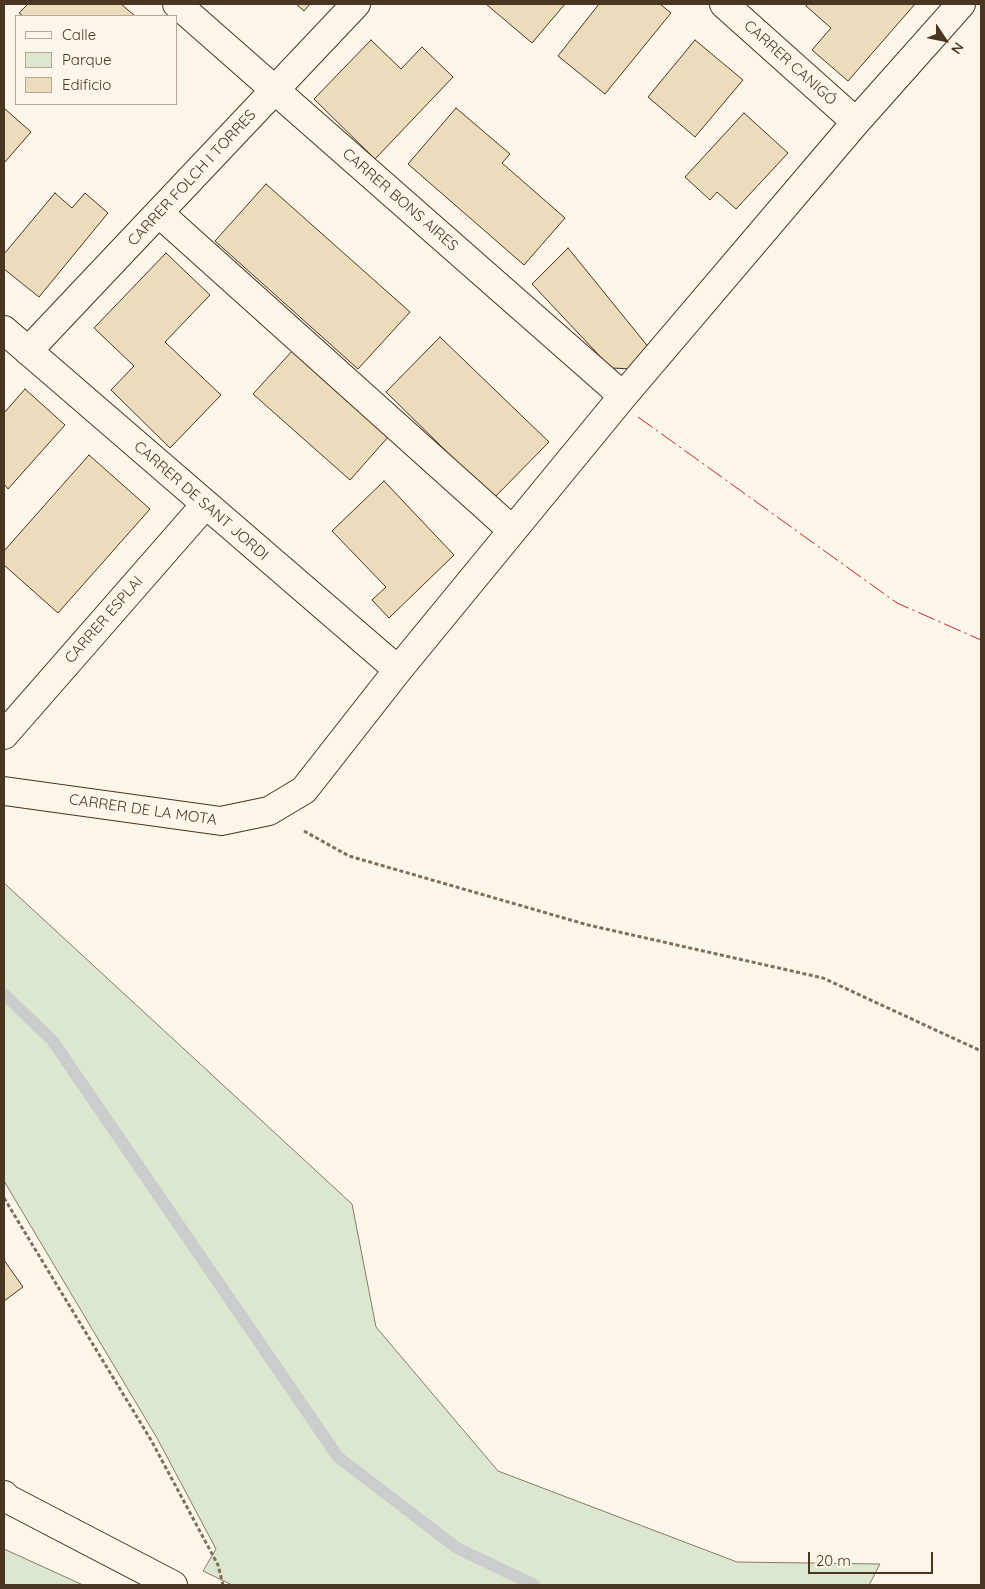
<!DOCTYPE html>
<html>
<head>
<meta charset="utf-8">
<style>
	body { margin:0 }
	#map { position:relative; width:985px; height:1589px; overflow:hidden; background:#fbf6e9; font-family:Quicksand,sans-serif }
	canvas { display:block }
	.frame { position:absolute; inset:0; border:5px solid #4a3520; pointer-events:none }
	.legend { position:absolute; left:15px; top:15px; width:162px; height:90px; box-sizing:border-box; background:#fbf6e9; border:1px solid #b4a999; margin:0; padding:6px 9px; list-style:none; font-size:15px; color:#4a3520 }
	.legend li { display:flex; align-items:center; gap:10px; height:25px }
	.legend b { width:25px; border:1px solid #b4a999 }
	.north { position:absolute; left:920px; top:15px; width:50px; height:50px; -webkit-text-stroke:4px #fbf6e9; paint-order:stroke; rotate:124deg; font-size:14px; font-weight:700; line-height:20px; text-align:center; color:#4a3520 }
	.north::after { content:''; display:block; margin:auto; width:18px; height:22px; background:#4a3520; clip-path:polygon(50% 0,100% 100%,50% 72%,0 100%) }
	.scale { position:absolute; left:808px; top:1552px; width:125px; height:22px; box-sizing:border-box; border:2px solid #4a3520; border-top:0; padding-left:6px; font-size:15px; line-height:18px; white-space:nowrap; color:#4a3520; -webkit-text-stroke:4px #fbf6e9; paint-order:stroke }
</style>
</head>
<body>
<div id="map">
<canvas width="985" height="1589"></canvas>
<div class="frame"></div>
<ul class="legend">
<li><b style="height:6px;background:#fbf6e9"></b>Calle</li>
<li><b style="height:14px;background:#dce7d0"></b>Parque</li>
<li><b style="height:14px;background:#ecdcbc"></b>Edificio</li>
</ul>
<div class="north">N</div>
<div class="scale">20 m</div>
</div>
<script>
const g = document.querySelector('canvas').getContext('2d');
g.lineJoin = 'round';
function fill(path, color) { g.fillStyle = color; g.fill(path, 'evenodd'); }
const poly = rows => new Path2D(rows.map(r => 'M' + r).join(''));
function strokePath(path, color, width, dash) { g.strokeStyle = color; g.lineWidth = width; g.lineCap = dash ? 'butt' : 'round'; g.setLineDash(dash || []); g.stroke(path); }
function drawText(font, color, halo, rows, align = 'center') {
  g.font = font + ' Quicksand,sans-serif'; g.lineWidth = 4; g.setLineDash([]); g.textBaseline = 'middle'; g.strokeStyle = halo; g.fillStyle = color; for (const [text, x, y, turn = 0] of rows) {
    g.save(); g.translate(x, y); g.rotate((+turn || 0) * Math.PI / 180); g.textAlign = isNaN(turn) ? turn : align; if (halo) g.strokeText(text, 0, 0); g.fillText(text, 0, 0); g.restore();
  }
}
const green = poly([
	[4,883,352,1204,376,1327,498,1471,737,1562,880,1564,869,1585,232,1585,203,1571,216,1549,157,1438,4,1181,4,883],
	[4,1549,83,1585,4,1585,4,1549]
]);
const stream = poly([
	[4,994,52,1040,338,1457,457,1548,534,1585]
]);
const building = poly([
	[28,4,121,4,135,16,23,16,19,13,28,4],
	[296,4,310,4,304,11,296,4],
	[486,4,565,4,532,43,486,4],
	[599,4,660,4,671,13,605,94,558,56,599,4],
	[807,4,915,4,848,81,812,50,831,28,806,6,807,4],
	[371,40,401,69,422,47,453,77,375,159,314,99,371,40],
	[695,40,743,80,695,137,648,97,695,40],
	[4,108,31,132,4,163,4,108],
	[456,108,510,154,502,163,565,218,524,265,408,164,456,108],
	[744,113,788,153,736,209,717,192,710,200,685,177,744,113],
	[266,184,410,312,358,369,215,241,266,184],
	[55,193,72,208,85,193,108,213,39,297,4,269,4,254,55,193],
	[568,248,650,349,634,369,611,368,532,284,568,248],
	[166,253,210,295,165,342,221,395,170,448,111,390,134,366,94,328,166,253],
	[440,337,549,442,494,498,386,392,440,337],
	[293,350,389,436,350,480,253,394,293,350],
	[25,389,65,425,8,489,4,484,4,413,25,389],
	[89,455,150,509,58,613,4,565,4,551,89,455],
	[384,481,454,555,389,618,372,600,386,587,332,531,384,481],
	[4,1260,23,1287,4,1301,4,1260]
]);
const path = poly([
	[304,831,349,856,588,925,823,978,981,1051],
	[4,1198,151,1440,218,1565,223,1585]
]);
const street = poly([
	[177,4,623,396],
	[724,4,856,122],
	[159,213,512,530],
	[4,330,398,670],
	[28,351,356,4],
	[4,735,205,505],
	[4,791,221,821,269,811,304,790,398,670,623,396,856,122,961,4]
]);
const secondary = poly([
	[4,1495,8,1499,173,1585]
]);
const power = poly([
	[638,417,897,603,981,640]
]);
const streetNames = [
	["CARRER CANIGÓ",790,63,42],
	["CARRER FOLCH I TORRES",192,178,-47],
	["CARRER BONS AIRES",400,200,41],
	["CARRER DE SANT JORDI",201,501,41],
	["CARRER ESPLAI",104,620,-49],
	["CARRER DE LA MOTA",143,810,8]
];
fill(green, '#dce7d0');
strokePath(green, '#887966', 1);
strokePath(stream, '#c9cecd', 12);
fill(building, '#ecdcbc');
strokePath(building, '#4a3520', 1);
strokePath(street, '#4a3520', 30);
strokePath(secondary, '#4a3520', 30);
strokePath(path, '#7f6f5c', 3, [4, 2.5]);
strokePath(street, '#fbf6e9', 28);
strokePath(secondary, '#fbf6e9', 28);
strokePath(power, '#c62828', 1, [18, 4, 2.5, 4]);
drawText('15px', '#4a3520', '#fbf6e9', streetNames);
</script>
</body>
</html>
